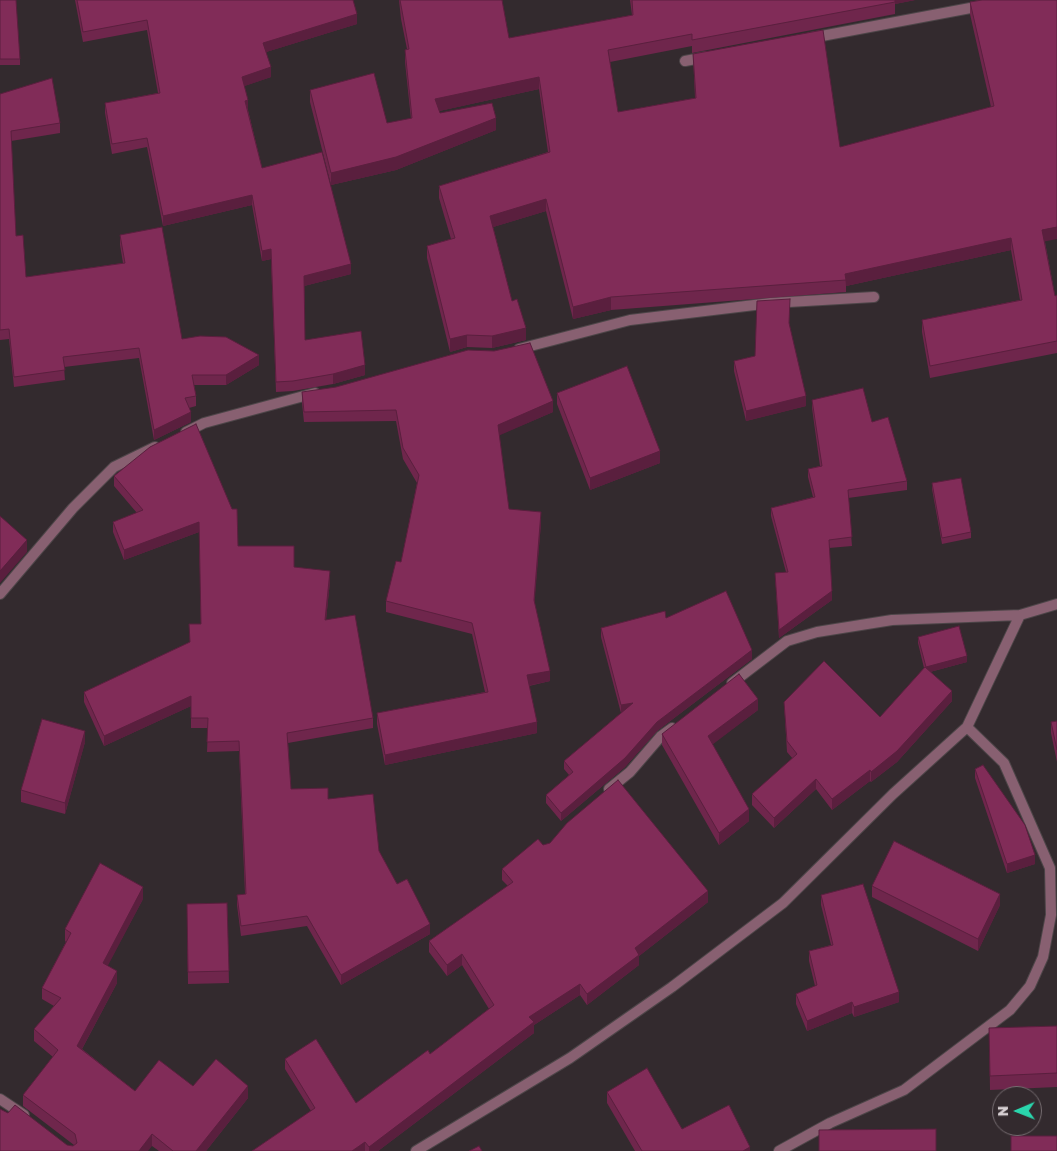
<!DOCTYPE html>
<html>
<head>
<meta charset="utf-8">
<style>
	body { margin:0 }
	#map { position:relative; width:1057px; height:1151px; overflow:hidden; background:#332a2e; font-family:"Golos Text",sans-serif }
	canvas { display:block }
	.north { position:absolute; left:992px; top:1086px; width:50px; height:50px; box-sizing:border-box; background:#332a2e; border:1px solid #756c70; border-radius:50%; rotate:269deg; font-size:14px; font-weight:700; line-height:20px; text-align:center; color:#d7d0d3 }
	.north::after { content:''; display:block; margin:auto; width:18px; height:22px; background:#2ad5ac; clip-path:polygon(50% 0,100% 100%,50% 72%,0 100%) }
</style>
</head>
<body>
<div id="map">
<canvas width="1057" height="1151"></canvas>
<div class="north">N</div>
</div>
<script>
const g = document.querySelector('canvas').getContext('2d');
g.lineJoin = 'round';
const poly = rows => new Path2D(rows.map(r => 'M' + r).join(''));
function strokePath(path, color, width, dash) { g.strokeStyle = color; g.lineWidth = width; g.lineCap = dash ? 'butt' : 'round'; g.setLineDash(dash || []); g.stroke(path); }
function fill(path, color) { g.fillStyle = color; g.fill(path, 'evenodd'); }
const street = poly([
	[811,38,981,6],
	[685,61,706,57],
	[519,349,630,320,771,303,874,297],
	[186,432,204,423,315,393],
	[0,594,73,508,114,467,155,447],
	[732,683,787,641,817,632,892,620,1020,615],
	[609,789,630,772,661,736,672,728],
	[0,1099,24,1115],
	[416,1151,570,1058,672,987,783,903,893,794,967,727,1020,615,1057,604],
	[779,1151,830,1123,904,1090,1010,1010,1030,986,1043,957,1051,915,1050,868,1004,763,967,727]
]);
const wall = poly([
	[0,0,20,59,20,65,0,65],
	[75,0,353,0,357,24,266,52,271,77,244,86,248,110,262,168,351,274,304,286,305,340,365,375,333,384,293,391,276,392,271,259,262,261,252,205,163,226,147,147,112,154,105,113,105,103,158,93,147,30,83,42],
	[399,0,502,0,509,38,632,15,630,0,915,0,895,4,895,14,692,53,692,46,610,62,618,112,695,98,693,54,840,147,991,107,970,14,970,2,1045,242,1055,296,1057,295,1057,353,930,378,922,332,922,320,1020,300,1011,250,846,286,846,292,611,310,573,319,546,211,493,227,512,301,526,340,492,348,467,347,450,352,427,258,427,246,451,239,439,198,439,186,548,152,539,89,439,111,440,113,496,130,396,170,331,185,310,102,310,90,387,123,411,119,405,62,405,50,407,49,401,19],
	[0,94,60,123,60,133,11,141,16,236,26,277,123,263,120,245,120,235,182,339,259,365,226,385,194,385,196,396,196,406,189,408,191,422,154,440,139,358,64,367,65,380,14,387,9,339,0,340],
	[789,325,806,406,746,421,734,371,734,361,755,356],
	[302,392,553,412,499,435,509,509,541,523,534,603,550,681,529,686,537,733,385,765,377,724,377,713,485,692,472,634,386,612,386,601,401,562,417,483,403,459,396,421,304,422,302,403],
	[557,393,660,463,590,490,557,404],
	[812,400,872,422,907,481,907,490,848,498,852,546,829,548,832,600,779,638,775,573,786,572,771,516,771,508,813,497,808,477,808,469,820,466,812,408],
	[114,476,238,546,330,581,326,620,373,718,373,728,288,743,291,789,328,799,379,851,397,884,430,934,341,985,307,926,241,936,237,905,237,895,245,894,239,751,207,752,208,728,191,728,191,706,104,746,84,702,84,692,190,642,201,624,199,532,124,560,113,532,113,522,137,513,114,486],
	[932,483,971,532,971,538,942,544,932,489],
	[666,618,752,659,657,731,625,767,561,821,546,803,546,795,569,775,564,769,564,761,621,713,601,637,601,628],
	[918,637,967,662,930,672,952,701,897,762,871,782,870,781,832,810,816,789,774,828,752,805,752,794,793,759,787,752,784,702,880,717,924,668,918,643],
	[758,710,712,744,749,821,719,845,662,745,662,734],
	[1057,721,1057,762,1051,733,1051,722],
	[85,742,65,814,21,802,21,790],
	[975,769,1035,864,1007,873,975,778],
	[543,845,708,902,639,956,639,965,587,1005,580,995,534,1025,534,1033,378,1151,252,1151,311,1111,285,1069,285,1059,356,1103,430,1054,489,1009,462,965,447,976,429,952,429,941,508,886,502,880,502,869],
	[872,886,1000,905,978,951,872,897],
	[821,895,899,1002,854,1017,852,1013,807,1031,796,1004,796,994,815,986,809,961,809,951,831,945,821,905],
	[143,899,107,966,117,983,82,1049,135,1091,193,1086,248,1098,206,1151,159,1151,152,1146,0,1151,67,1145,73,1146,74,1145,23,1106,23,1095,53,1057,34,1041,34,1029,54,1006,42,999,42,988,66,942,65,941,65,929],
	[227,903,229,983,188,984,187,904],
	[1057,1026,1057,1087,990,1090,989,1028],
	[607,1092,682,1129,750,1151,635,1151,607,1103]
]);
const shadedWall = poly([
	[893,0,915,0,895,4,895,2],
	[357,14,357,24,263,53,263,43],
	[271,67,271,77,242,87,242,77],
	[539,77,539,89,435,112,435,99],
	[248,100,248,110,245,101],
	[496,118,496,130,396,170,331,185,331,173],
	[252,195,252,205,163,226,163,216],
	[546,199,546,211,490,228,490,216],
	[1057,227,1057,239,1042,242,1042,230],
	[1011,238,1011,250,846,286,845,274],
	[271,249,271,259,262,261,262,251],
	[351,264,351,274,304,286,304,276],
	[611,297,611,310,573,319,573,307],
	[526,328,526,340,492,348,492,336],
	[467,335,467,347,450,352,450,339],
	[259,355,259,365,226,385,226,375],
	[365,365,365,375,333,384,333,374],
	[806,396,806,406,746,421,746,411],
	[553,401,553,412,498,436,498,425],
	[191,412,191,422,154,440,154,430],
	[660,451,660,463,590,490,590,478],
	[541,512,541,523,534,610,534,600],
	[199,522,199,532,124,560,124,550],
	[27,540,27,552,0,583,0,571],
	[330,571,330,581,325,630,325,620],
	[832,591,832,600,779,638,779,630],
	[752,650,752,659,657,731,625,767,561,821,561,813,657,722],
	[967,656,967,662,926,673,926,667],
	[550,671,550,681,527,686,527,675],
	[952,691,952,701,897,762,871,782,871,772],
	[191,696,191,706,104,746,104,736],
	[758,699,758,710,708,748,708,736],
	[633,703,621,714,621,705],
	[537,722,537,733,385,765,385,755],
	[85,731,85,742,65,814,65,803],
	[870,770,870,781,832,810,832,799],
	[816,779,816,789,774,828,774,818],
	[749,809,749,821,719,845,719,833],
	[1035,855,1035,864,1007,873,1007,864],
	[143,887,143,899,103,975,103,963],
	[708,891,708,902,639,956,639,965,587,1005,587,994,635,948],
	[1000,894,1000,905,978,951,978,939],
	[430,924,430,934,341,985,341,975],
	[462,954,462,965,447,976,447,965],
	[117,971,117,983,77,1058,77,1046],
	[580,984,580,995,534,1025,534,1033,378,1151,369,1151,369,1147,529,1017],
	[899,992,899,1002,854,1017,854,1007],
	[852,1002,852,1013,807,1031,807,1021],
	[248,1086,248,1098,206,1151,196,1151],
	[152,1134,152,1146,148,1151,139,1151],
	[365,1142,365,1151,352,1151],
	[750,1147,750,1151,743,1151]
]);
const building = poly([
	[0,0,16,0,20,59,0,59,0,0],
	[77,0,353,0,357,14,263,43,271,67,242,77,248,100,245,101,262,168,322,152,351,264,304,276,305,340,361,331,365,365,333,374,293,381,276,382,271,249,262,251,252,195,163,216,147,138,112,144,105,103,160,93,147,20,83,32,77,0],
	[400,0,502,0,509,38,633,15,632,0,895,0,895,2,692,40,692,34,608,50,618,112,696,98,693,54,823,30,840,147,994,106,970,2,982,0,1057,0,1057,227,1042,230,1055,296,1057,295,1057,341,930,366,922,320,1022,300,1011,238,845,274,846,280,611,297,573,307,546,199,490,216,512,301,517,299,526,328,492,336,467,335,450,339,427,246,455,238,439,186,550,152,539,77,435,99,440,113,492,103,496,118,396,157,331,173,310,90,374,73,387,123,412,118,405,50,409,49,400,0],
	[52,78,60,123,11,131,16,236,23,235,26,277,125,263,120,235,162,227,182,339,200,336,226,337,259,355,226,375,192,375,196,396,185,398,191,412,154,430,139,348,63,357,65,370,14,377,9,329,0,330,0,94,52,78],
	[790,299,789,323,806,396,746,411,734,361,755,356,757,301,790,299],
	[530,343,553,401,498,425,509,509,541,512,534,600,550,671,527,675,537,722,385,755,377,713,488,692,472,623,386,601,396,561,401,562,419,475,403,448,396,410,304,412,302,392,336,387,468,350,494,351,530,343],
	[627,366,660,451,590,478,557,393,627,366],
	[863,388,872,422,888,417,907,481,848,490,852,537,829,540,832,591,779,630,775,573,788,572,771,508,815,497,808,469,822,466,812,400,863,388],
	[196,424,232,509,237,509,238,546,294,546,294,567,330,571,325,620,355,615,373,718,287,733,291,789,328,788,328,799,373,794,379,851,397,884,407,879,430,924,341,975,307,916,241,926,237,895,246,894,239,741,207,742,208,718,191,718,191,696,104,736,84,692,190,642,189,624,201,624,199,522,124,550,113,522,143,510,114,476,150,447,196,424],
	[961,478,971,532,942,538,932,483,961,478],
	[0,516,27,540,0,571,0,516],
	[726,591,752,650,657,722,625,758,561,813,546,795,573,772,564,761,633,703,621,705,601,628,665,611,666,618,726,591],
	[959,626,967,656,926,667,918,637,959,626],
	[824,661,880,717,925,667,952,691,897,751,871,772,870,770,832,799,816,779,774,818,752,794,797,754,787,741,784,702,824,661],
	[739,674,758,699,708,736,749,809,719,833,662,734,739,674],
	[42,719,85,731,65,803,21,790,42,719],
	[1057,721,1057,750,1051,722,1057,721],
	[983,765,1025,825,1035,855,1007,864,975,769,983,765],
	[618,780,708,891,635,948,639,955,587,994,580,984,529,1017,534,1022,369,1147,365,1142,352,1151,252,1151,315,1108,285,1059,316,1039,356,1103,428,1050,430,1054,494,1005,462,954,447,965,429,941,513,882,502,869,538,839,543,845,550,843,567,823,618,780],
	[894,841,1000,894,978,939,872,886,894,841],
	[100,863,143,887,103,963,117,971,77,1046,135,1091,159,1060,193,1086,216,1059,248,1086,196,1151,173,1151,152,1134,139,1151,0,1151,0,1109,8,1113,15,1105,67,1145,73,1146,77,1143,75,1134,23,1095,58,1050,34,1029,61,998,42,988,71,933,65,929,100,863],
	[863,884,899,992,854,1007,852,1002,807,1021,796,994,817,985,809,951,833,945,821,895,863,884],
	[227,903,229,971,188,972,187,904,227,903],
	[1057,1026,1057,1073,990,1076,989,1028,1057,1026],
	[647,1068,682,1129,729,1105,750,1147,743,1151,642,1151,607,1092,647,1068],
	[936,1129,936,1151,819,1151,819,1130,936,1129],
	[1011,1136,1057,1136,1057,1151,1011,1151,1011,1136],
	[479,1146,482,1151,469,1151,479,1146]
]);
strokePath(street, '#4d4548', 12);
strokePath(street, '#886071', 10);
fill(wall, '#6f264c');
fill(shadedWall, '#5a1f3e');
fill(building, '#812c58');
strokePath(building, '#5a1f3e', 1);
</script>
</body>
</html>
